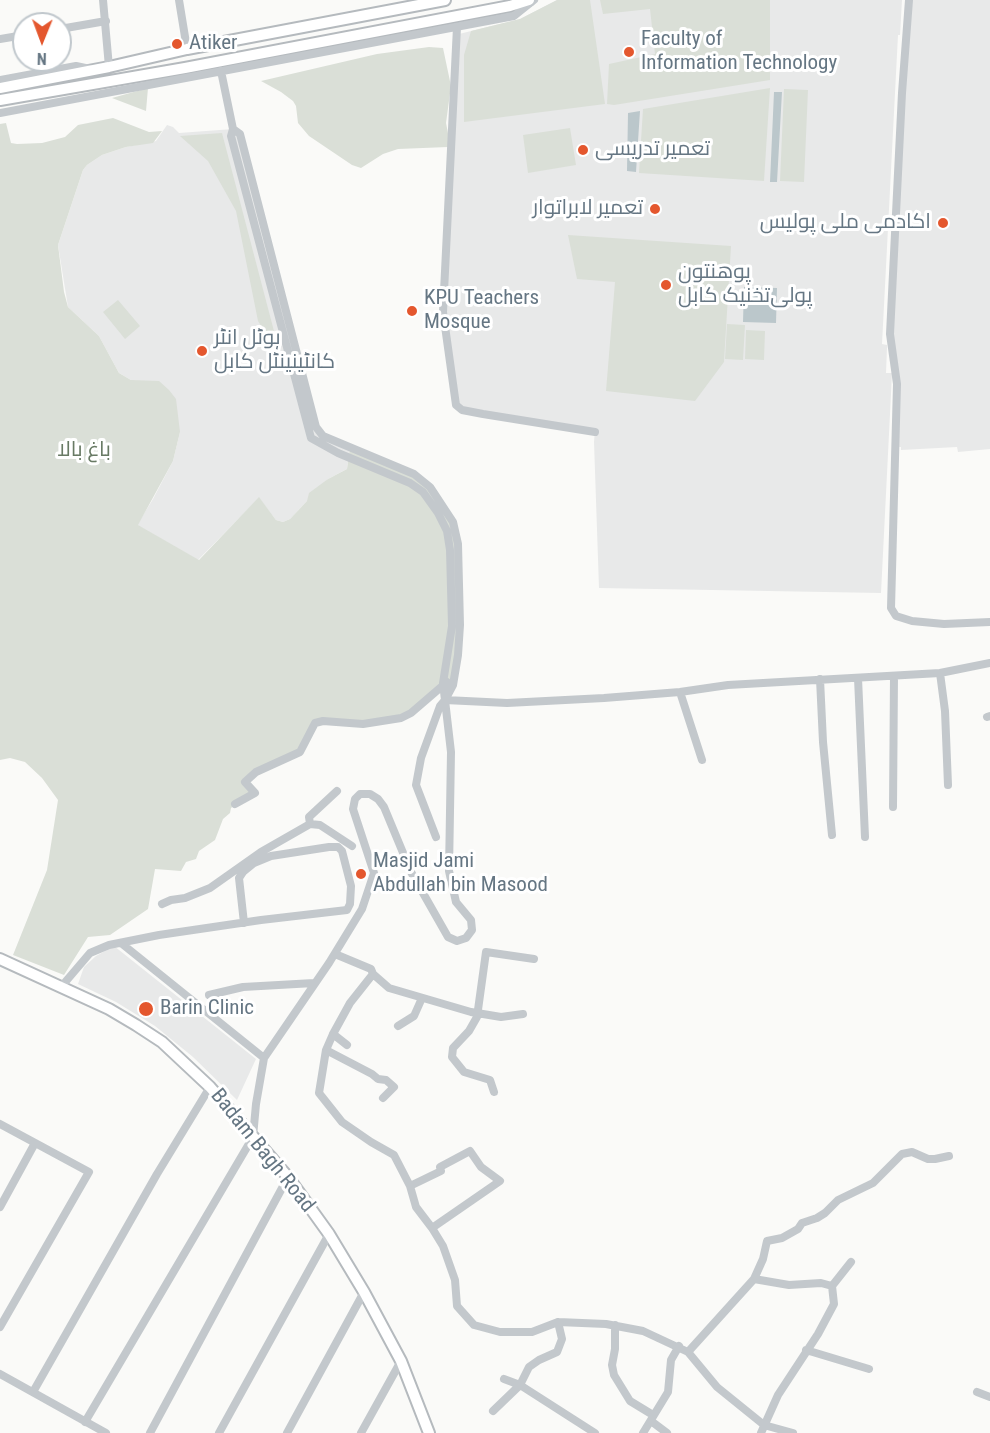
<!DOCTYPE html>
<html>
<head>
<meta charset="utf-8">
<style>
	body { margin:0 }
	#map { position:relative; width:990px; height:1433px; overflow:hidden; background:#fafaf8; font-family:"Roboto Condensed",sans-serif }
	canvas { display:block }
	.north { position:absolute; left:12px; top:12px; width:60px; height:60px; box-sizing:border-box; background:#fff; border:2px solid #c1c8cd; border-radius:50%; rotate:181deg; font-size:16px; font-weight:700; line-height:24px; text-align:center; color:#657683 }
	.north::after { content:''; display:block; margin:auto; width:21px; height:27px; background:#e4572e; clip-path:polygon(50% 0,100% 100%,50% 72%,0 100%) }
</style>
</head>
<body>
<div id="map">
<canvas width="990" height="1433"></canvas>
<div class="north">N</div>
</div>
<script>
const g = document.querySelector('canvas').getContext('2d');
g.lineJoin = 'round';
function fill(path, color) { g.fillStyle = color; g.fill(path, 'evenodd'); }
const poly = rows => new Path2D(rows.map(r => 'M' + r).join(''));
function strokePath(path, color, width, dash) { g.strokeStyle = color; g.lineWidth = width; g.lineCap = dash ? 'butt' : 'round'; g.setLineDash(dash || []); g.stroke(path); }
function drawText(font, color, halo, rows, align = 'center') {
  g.font = font + ' "Roboto Condensed",Cairo,sans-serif'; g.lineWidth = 6; g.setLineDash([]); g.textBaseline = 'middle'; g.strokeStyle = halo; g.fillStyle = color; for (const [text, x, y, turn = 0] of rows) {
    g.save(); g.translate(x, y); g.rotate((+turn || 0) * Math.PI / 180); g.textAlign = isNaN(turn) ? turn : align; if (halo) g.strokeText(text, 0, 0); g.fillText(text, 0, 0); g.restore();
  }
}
const built = poly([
	[557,0,902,0,900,35,898,35,882,344,887,345,887,348,886,373,892,373,891,394,881,593,599,588,594,442,595,430,464,408,458,404,445,327,459,34,520,19],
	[909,0,990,0,990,449,958,452,957,447,901,450,901,447,896,447,897,384,890,343],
	[167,125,173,127,179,133,233,129,240,134,316,427,350,448,347,469,328,479,290,519,283,522,276,520,259,498,198,560,137,525,153,499,173,461,180,432,131,380,119,373,99,336,68,307,58,245,83,170,87,165,102,155,126,147,156,141],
	[114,946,256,1059,237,1100,193,1057,155,1026,116,1002,78,984,84,967,96,956]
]);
const green = poly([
	[557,0,590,0,605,104,464,122,464,55,471,31,520,19],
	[600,0,770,0,770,80,614,105,607,104,609,64,655,54,650,9,603,14],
	[429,47,443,48,451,86,446,123,450,143,448,147,398,149,383,154,361,168,352,165,309,136,298,123,296,106,293,101,281,92,261,81,377,54],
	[148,88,146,111,112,98],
	[770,88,764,181,639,173,643,109],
	[784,89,808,90,804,182,780,181],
	[113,118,149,132,162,131,153,143,126,147,102,155,87,165,83,170,58,245,64,292,68,307,99,336,119,373,131,380,159,381,169,390,176,399,180,432,173,461,138,525,199,560,259,497,276,520,283,522,290,519,307,501,309,493,328,479,347,469,350,448,414,474,430,487,453,522,460,625,454,679,411,713,389,721,318,722,300,752,245,782,255,793,238,802,231,808,230,813,223,819,215,840,199,851,196,859,186,862,181,871,155,869,148,909,110,935,88,937,64,975,13,955,47,870,58,800,42,778,25,762,10,758,0,760,0,124,6,123,11,143,17,144,42,143,65,137,78,125],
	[570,128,576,165,528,173,523,135],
	[222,133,280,354,277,356,270,340,258,321,236,211,208,161,180,136],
	[568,235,731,246,724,362,695,401,606,391,615,282,577,279],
	[118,300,140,326,125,339,103,312],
	[727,324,745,325,743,360,725,359],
	[746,330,765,331,764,360,745,359]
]);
const water = poly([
	[774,92,782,92,777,182,770,182],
	[640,111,636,172,627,171,628,113],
	[744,287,777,288,776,323,743,322]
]);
const minor = poly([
	[103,0,109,67],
	[179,0,187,49],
	[909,0,902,93,890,334,897,384,891,608,896,616,912,621,944,624,990,622],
	[457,27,443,312,456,405,462,410,483,414,595,432],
	[60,29,106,21],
	[0,39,24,35],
	[0,80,76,66,90,69],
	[0,113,514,16,534,0],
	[233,129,240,134,316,427,323,436,414,474,430,487,453,522,458,544,460,625,458,655,453,685,445,700,440,706,421,758,416,785,436,837],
	[940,673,945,711,948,785],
	[858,678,865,837],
	[820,679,823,742,832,835],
	[680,692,702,760],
	[445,700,507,703,604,698,680,692,728,685,940,673,990,663],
	[987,717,990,716],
	[235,804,255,793,245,782,256,772,300,752,315,723,323,721,363,724,401,718,411,713,447,682],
	[893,807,894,676],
	[310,824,309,817,337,791],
	[162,904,171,900,185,898,210,888,261,852,310,824,320,825,352,846],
	[121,943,264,1058],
	[335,954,371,969,373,974,350,1003,333,1034,326,1050,319,1093,342,1122,371,1142,394,1155,410,1186,416,1207,432,1228,443,1246,455,1280,457,1306,474,1325,500,1332,532,1332,558,1322,606,1324,643,1331,688,1352,717,1387,764,1425,793,1433],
	[373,974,389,988,471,1012,501,1017,523,1014],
	[61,987,90,953,109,945,159,935,261,920,347,910,350,904,351,886,342,851,338,847,329,847,271,856,254,863,243,872,239,878,244,923],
	[209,995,243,987,314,983],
	[398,1026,414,1016,422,998],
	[333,1034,347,1045],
	[326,1050,372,1074,378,1079,386,1080,394,1087,383,1098],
	[494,1092,490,1080,464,1072,452,1057,453,1048,469,1031,477,1017,486,952,534,959],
	[0,1124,89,1172,0,1327],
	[410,1186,441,1171,440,1167,470,1151,481,1167,500,1181,432,1228],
	[0,1207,35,1143],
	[754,1279,789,1285,821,1283,832,1286],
	[615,1325,615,1349,612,1365,614,1375,630,1401,653,1415],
	[806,1350,869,1369],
	[688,1352,754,1279,763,1259,767,1241,782,1238,798,1229,802,1223,817,1218,825,1213,838,1200,873,1183,902,1154,912,1152,928,1159,935,1159,949,1156],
	[0,1374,106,1433],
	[504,1379,520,1385,595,1433],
	[33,1392,157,1174,210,1087],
	[977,1392,990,1397],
	[493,1411,520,1385,529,1367,539,1360,557,1352,562,1339,558,1322],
	[651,1421,667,1433],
	[85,1422,253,1137,256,1104,264,1058,329,963,362,909,374,873,353,809,355,799,360,794,370,794,378,799,384,807,411,872,448,937,457,941,466,938,472,930,471,920,456,902,449,871,451,752,443,683,452,626,450,550,447,531,438,513,423,492,410,483,338,453,311,438,231,136,233,129,221,71],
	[150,1433,288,1177],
	[219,1433,329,1234],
	[287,1433,364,1292],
	[361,1433,401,1361],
	[643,1433,668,1392,671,1360,679,1346],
	[761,1433,778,1395,818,1334,834,1304,832,1286,851,1262]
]);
const major = poly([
	[0,88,109,67,187,49,445,0],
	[0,100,185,68,510,6,529,0],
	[0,959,109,1009,136,1025,162,1042,210,1087,288,1177,329,1234,364,1292,401,1361,429,1433]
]);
const markers = [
	[177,44,6,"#e4572e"],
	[629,52,6,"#e4572e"],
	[583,150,6,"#e4572e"],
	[655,209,6,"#e4572e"],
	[943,223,6,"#e4572e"],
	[666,285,6,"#e4572e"],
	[412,311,6,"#e4572e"],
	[202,351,6,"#e4572e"],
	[361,874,6,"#e4572e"],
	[146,1009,8,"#e4572e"]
];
const poiNames = [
	["Faculty of",641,40],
	["Information Technology",641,64],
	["Atiker",189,44],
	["تعمیر تدریسی",595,150],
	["تعمیر لابراتوار",643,209,"right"],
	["اکادمی ملی پولیس",931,223,"right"],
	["پوهنتون",678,273],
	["پولی‌تخنیک کابل",678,297],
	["KPU Teachers",424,299],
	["Mosque",424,323],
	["ہوٹل انٹر",214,339],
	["کانٹینینٹل کابل",214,363],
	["Masjid Jami",373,862],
	["Abdullah bin Masood",373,886],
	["Barin Clinic",160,1009]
];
const parkNames = [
	["باغ بالا",84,451]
];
const streetNames = [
	["Badam Bagh Road",262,1151,51]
];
fill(built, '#e8e9e9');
fill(green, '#dadfd7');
fill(water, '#bbc7cb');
strokePath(major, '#b5babe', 14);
strokePath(minor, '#c3c8cc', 8);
strokePath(major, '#fff', 10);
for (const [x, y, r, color] of markers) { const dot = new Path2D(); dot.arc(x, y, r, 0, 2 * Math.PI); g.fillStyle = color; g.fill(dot); strokePath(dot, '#fff', 2); }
drawText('21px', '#657683', '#fff', poiNames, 'left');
drawText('21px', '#687a64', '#fff', parkNames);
drawText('21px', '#657683', '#fff', streetNames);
</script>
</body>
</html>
